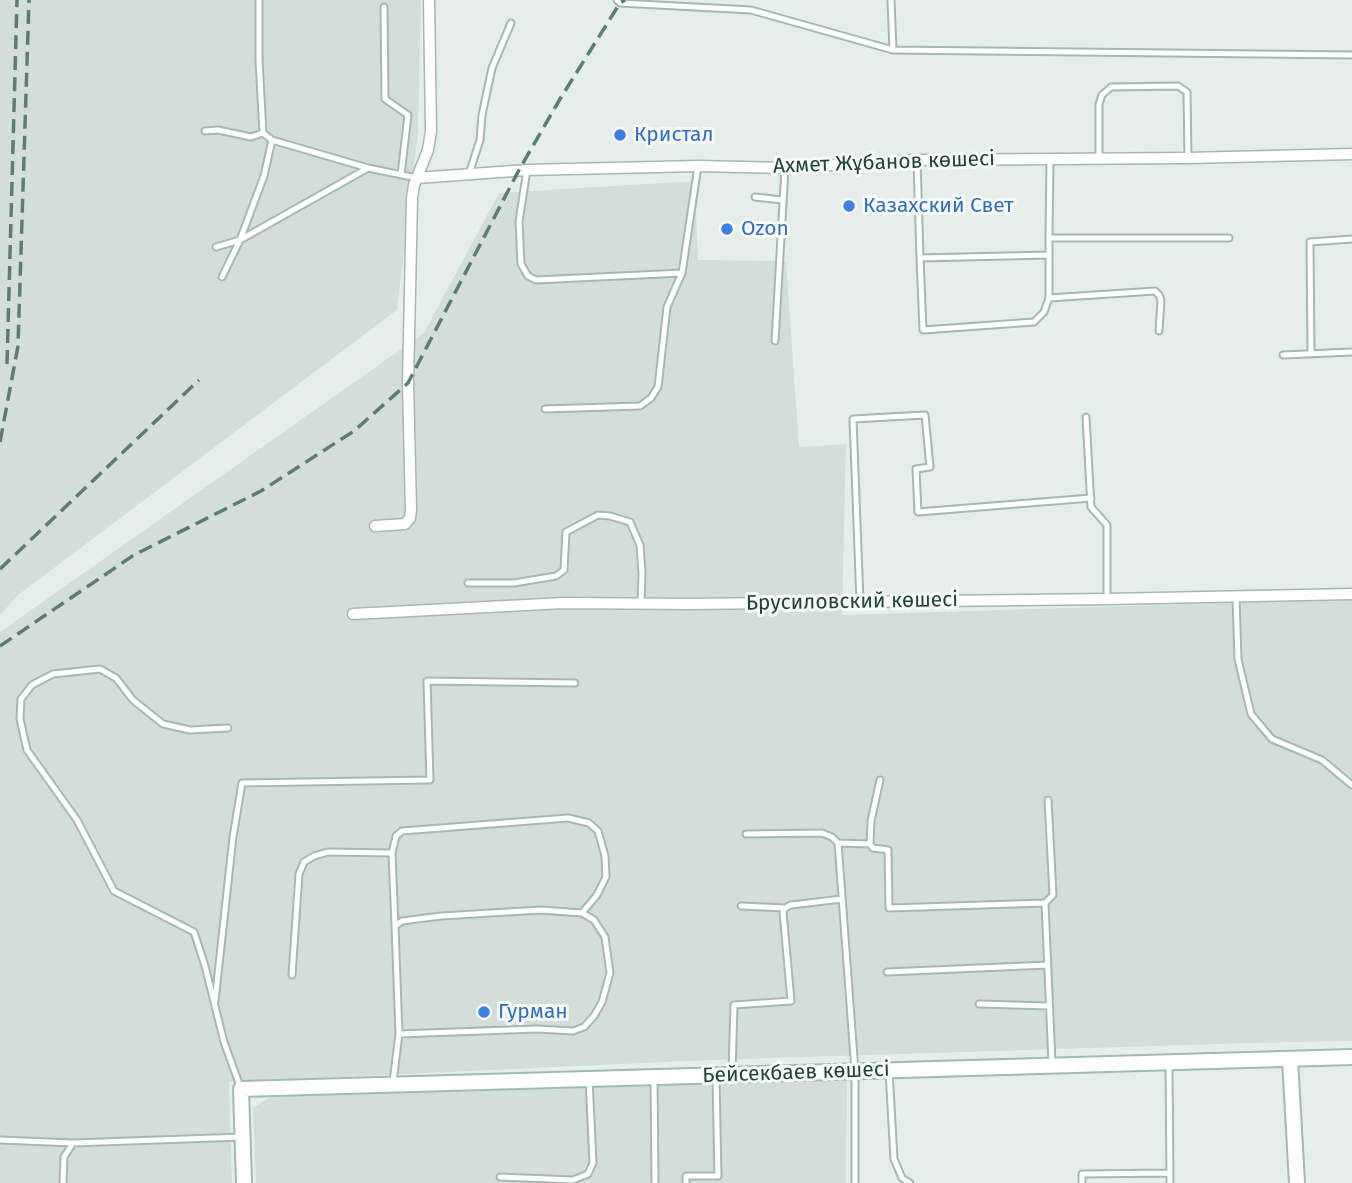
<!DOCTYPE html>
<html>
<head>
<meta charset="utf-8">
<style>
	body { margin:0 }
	canvas { display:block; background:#e5eeeb }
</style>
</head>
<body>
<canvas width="1352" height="1183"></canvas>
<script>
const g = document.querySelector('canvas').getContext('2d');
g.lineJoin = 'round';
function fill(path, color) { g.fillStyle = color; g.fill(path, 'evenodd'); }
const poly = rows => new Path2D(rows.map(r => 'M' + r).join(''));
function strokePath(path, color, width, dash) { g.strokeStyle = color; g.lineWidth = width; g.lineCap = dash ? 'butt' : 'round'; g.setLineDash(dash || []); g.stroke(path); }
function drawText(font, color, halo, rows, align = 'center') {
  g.font = font + ' "Fira Sans",sans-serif'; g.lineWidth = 6; g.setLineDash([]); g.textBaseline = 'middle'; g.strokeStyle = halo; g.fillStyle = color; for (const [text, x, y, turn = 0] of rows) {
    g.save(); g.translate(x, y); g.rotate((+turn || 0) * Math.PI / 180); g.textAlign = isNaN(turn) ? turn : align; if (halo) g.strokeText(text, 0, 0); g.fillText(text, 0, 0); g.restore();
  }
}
const built = poly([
	[0,0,421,0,418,133,397,310,18,595,0,615],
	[695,181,698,260,786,261,799,447,846,444,842,615,1352,599,1352,1041,1250,1043,710,1060,229,1082,232,1183,0,1183,0,632,424,333,499,193],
	[847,1073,846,1183,256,1183,253,1108,281,1091]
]);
const lane = poly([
	[259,0,259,60,263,133,272,140,368,168,417,178],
	[617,0,620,3,751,10,893,50,1352,55],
	[891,0,893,50],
	[384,7,385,99,408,115,401,175],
	[205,131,218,130,251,137,263,133],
	[1099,158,1099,104,1102,95,1111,87,1178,86,1187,92,1188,158],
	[917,160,920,258,1049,255,1049,238,1229,238],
	[527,170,519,221,521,264,528,276,536,280,682,273],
	[469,174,480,140,482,115,492,68,511,23],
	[755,197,782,200],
	[1049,238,1050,159],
	[216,247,240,240,368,168],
	[920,258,923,330,1034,322,1044,312,1049,298,1049,255],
	[222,277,240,240,264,176,272,140],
	[1049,298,1155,291,1159,295,1161,300,1159,331],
	[775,341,785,168],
	[1311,354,1310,242,1352,239],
	[1283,355,1352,352],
	[545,409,640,406,651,398,658,387,667,307,682,273,698,166],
	[1086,417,1091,507,1107,525,1107,599],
	[468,583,514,583,556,576,564,570,566,532,598,515,610,516,630,522,640,545,642,573,641,603],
	[1236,597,1238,659,1251,714,1272,739,1322,760,1352,785],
	[860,602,853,419,925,415,930,467,916,469,918,512,1091,498],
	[228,728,190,730,163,724,133,700,116,678,100,669,53,674,32,685,21,699,20,719,27,750,77,820,114,891,194,932,205,966,224,1042,241,1089],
	[880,780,871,821,870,844,873,848,888,850,889,908,1045,903],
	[1048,800,1053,895,1045,903,1052,1063],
	[746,834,822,833,832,837,838,843,855,1071,855,1183],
	[838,843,870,844],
	[741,906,785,908],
	[887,972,1048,965],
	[292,975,299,874,304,862,314,856,328,852,392,853],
	[215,1001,233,837,242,783,430,780,427,681,575,683],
	[979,1004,1049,1006],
	[399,1034,537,1029,573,1031,584,1027,594,1016,602,1002,610,973,605,937,594,920,582,913],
	[1169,1064,1170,1183],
	[889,1071,894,1159,902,1178,910,1183],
	[732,1072,734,1005,791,1001,783,912,785,908,791,905,842,899],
	[654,1077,655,1183],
	[393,1082,399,1034,395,926,402,921,441,916,541,910,582,913,597,895,606,877,605,856,598,831,589,823,568,818,402,831,396,836,392,853,395,926],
	[0,1140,73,1143,242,1137],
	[500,1177,573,1180,588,1174,593,1163,589,1079],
	[63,1183,64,1157,73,1143],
	[686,1183,686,1176,718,1176,716,1078],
	[1082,1183,1082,1174,1170,1173]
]);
const street = poly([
	[417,178,527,170,698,166,785,168,917,160,1188,158,1352,154],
	[375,526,405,524,410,518,411,510,408,383,412,198,414,185,428,150,431,131,429,0],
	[353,614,564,603,691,604,1107,599,1352,594]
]);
const secondary = poly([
	[1290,1059,1297,1183],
	[244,1183,241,1089,1352,1057]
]);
const rail = poly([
	[7,364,17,0],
	[0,442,18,346,29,0],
	[0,569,199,380],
	[0,646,134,555,261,491,354,431,408,383,519,170,560,99,620,3,625,0]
]);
const markers = [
	[620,135,7,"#3f7fe0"],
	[849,206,7,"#3f7fe0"],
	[727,229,7,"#3f7fe0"],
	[484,1012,7,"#3f7fe0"]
];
const shopNames = [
	["Кристал",634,135],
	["Казахский Свет",863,206],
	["Ozon",741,229],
	["Гурман",498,1012]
];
const streetNames = [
	["Ахмет Жұбанов көшесі",884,163,-2],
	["Брусиловский көшесі",852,602,-1],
	["Бейсекбаев көшесі",796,1073,-2]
];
fill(built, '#d3deda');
strokePath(lane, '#a7b7b3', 9);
strokePath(street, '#a7b7b3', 13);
strokePath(secondary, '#a3bab4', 18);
strokePath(lane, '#fff', 5);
strokePath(street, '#fff', 10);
strokePath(secondary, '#fff', 14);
strokePath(rail, '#5e7c76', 3.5, [14, 7]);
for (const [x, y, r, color] of markers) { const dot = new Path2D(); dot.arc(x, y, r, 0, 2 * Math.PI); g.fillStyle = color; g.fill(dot); strokePath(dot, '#f6faf8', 2.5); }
drawText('21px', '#366cbe', '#f6faf8', shopNames, 'left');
drawText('21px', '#24413b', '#f6faf8', streetNames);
</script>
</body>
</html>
